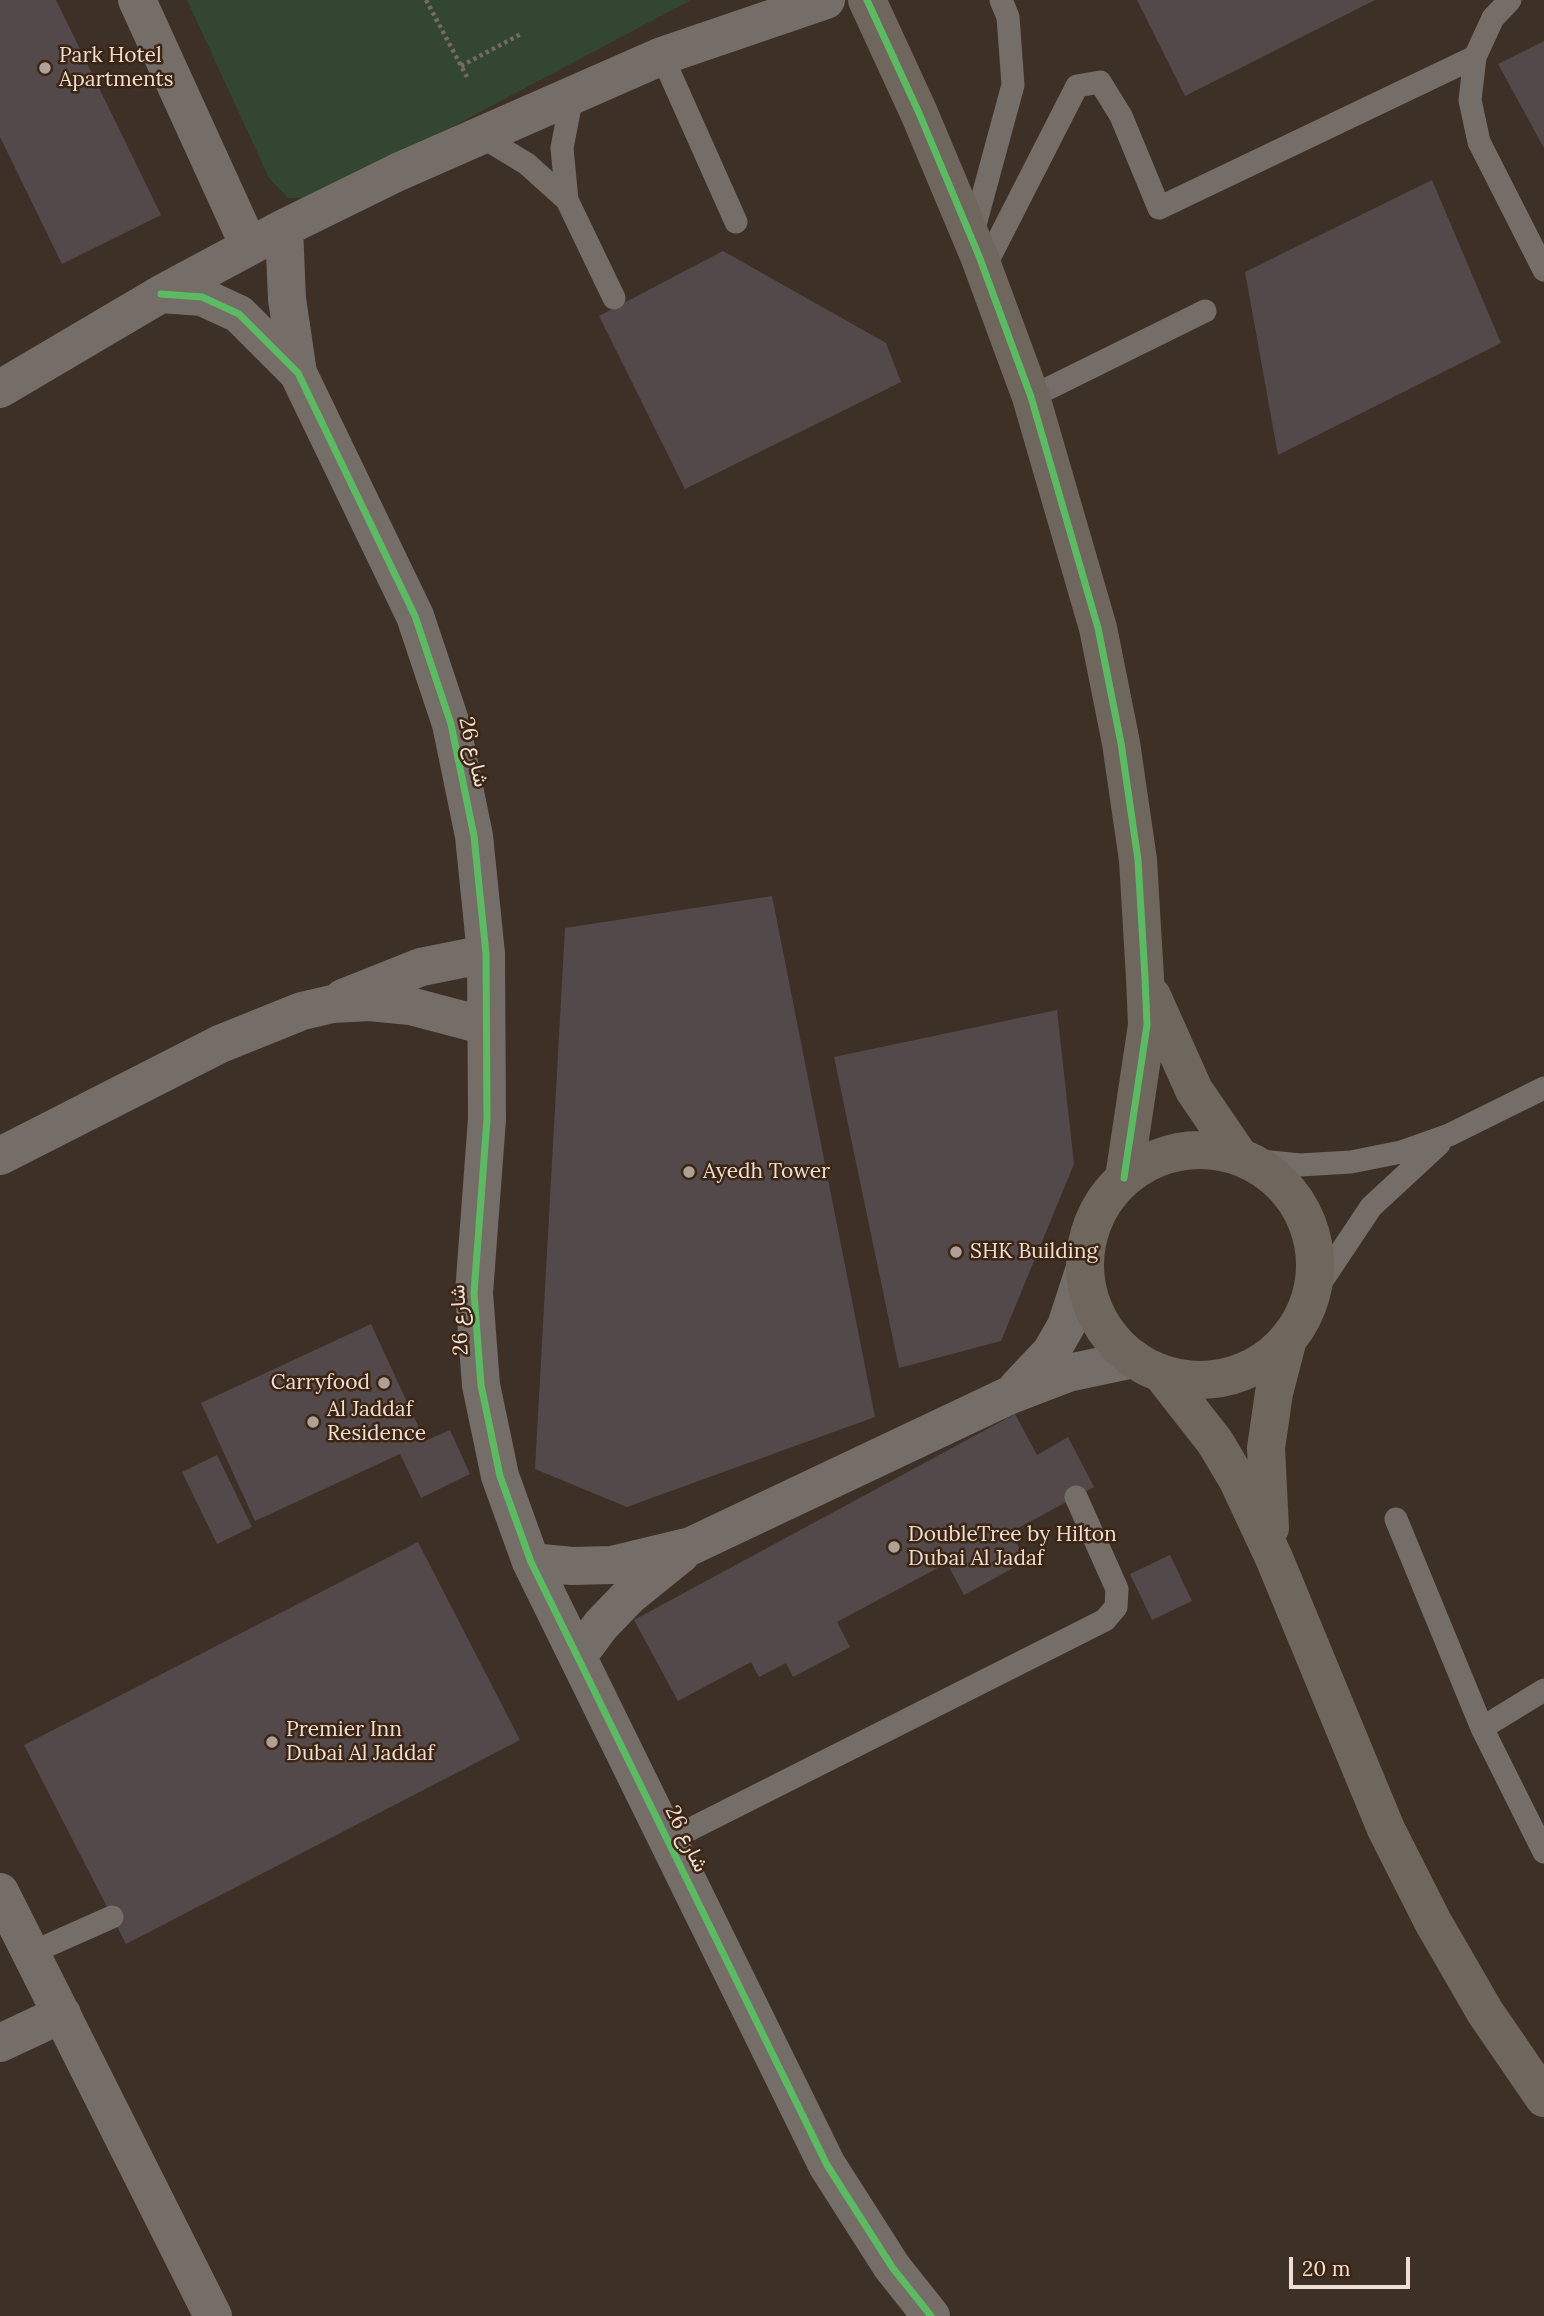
<!DOCTYPE html>
<html>
<head>
<meta charset="utf-8">
<style>
	body { margin:0 }
	#map { position:relative; width:1544px; height:2316px; overflow:hidden; background:#3d3027; font-family:Lora,serif }
	canvas { display:block }
	.scale { position:absolute; left:1289px; top:2257px; width:121px; height:32px; box-sizing:border-box; border:4px solid #eeded3; border-top:0; padding-left:9px; font-size:21px; line-height:24px; white-space:nowrap; color:#eeded3; -webkit-text-stroke:5px #3c2513; paint-order:stroke }
</style>
</head>
<body>
<div id="map">
<canvas width="1544" height="2316"></canvas>
<div class="scale">20 m</div>
</div>
<script>
const g = document.querySelector('canvas').getContext('2d');
g.lineJoin = 'round';
function fill(path, color) { g.fillStyle = color; g.fill(path, 'evenodd'); }
const poly = rows => new Path2D(rows.map(r => 'M' + r).join(''));
function strokePath(path, color, width, dash) { g.strokeStyle = color; g.lineWidth = width; g.lineCap = dash ? 'butt' : 'round'; g.setLineDash(dash || []); g.stroke(path); }
function drawText(font, color, halo, rows, align = 'center') {
  g.font = font + ' Lora,Vazirmatn,serif'; g.lineWidth = 5; g.setLineDash([]); g.textBaseline = 'middle'; g.strokeStyle = halo; g.fillStyle = color; for (const [text, x, y, turn = 0] of rows) {
    g.save(); g.translate(x, y); g.rotate((+turn || 0) * Math.PI / 180); g.textAlign = isNaN(turn) ? turn : align; if (halo) g.strokeText(text, 0, 0); g.fillText(text, 0, 0); g.restore();
  }
}
const green = poly([
	[187,0,691,0,318,198,288,198,269,178]
]);
const building = poly([
	[0,0,56,0,161,215,62,264,0,137],
	[1137,0,1375,0,1185,96],
	[1544,41,1544,148,1498,64],
	[1432,180,1501,343,1278,455,1245,272],
	[723,251,886,343,901,382,685,489,599,316],
	[772,896,875,1417,627,1507,535,1469,565,928],
	[1057,1010,1074,1164,1001,1341,899,1368,834,1057],
	[371,1324,425,1441,450,1430,470,1474,421,1498,400,1454,255,1521,201,1403],
	[1015,1414,1037,1455,1068,1437,1094,1487,1011,1532,1026,1561,964,1595,947,1563,837,1622,850,1647,793,1677,786,1663,759,1677,751,1662,678,1701,634,1620],
	[217,1455,252,1527,217,1544,182,1472],
	[418,1542,520,1740,126,1944,24,1745],
	[1170,1555,1192,1601,1152,1620,1130,1574]
]);
const path = poly([
	[426,0,467,77],
	[461,66,521,34]
]);
const lane = poly([
	[1510,0,1493,18,1475,57,1470,100,1479,142,1544,270],
	[662,56,736,222],
	[572,96,562,148,567,200,614,298],
	[481,136,527,164,567,200],
	[972,236,1013,85,1008,17,1001,0],
	[983,270,1077,86,1100,82,1121,116,1159,208,1475,57],
	[1031,397,1205,311],
	[1250,1160,1300,1165,1351,1162,1401,1152,1449,1135,1544,1088],
	[1311,1297,1371,1207,1439,1144],
	[1396,1519,1482,1728,1544,1852],
	[1482,1728,1544,1690],
	[667,1841,1105,1620,1116,1607,1117,1589,1076,1497],
	[31,1953,112,1917]
]);
const street = poly([
	[137,0,249,246],
	[284,228,287,299,298,373],
	[161,294,202,297,239,314,298,373,415,616,451,724,474,836,486,954,487,1119,474,1293,481,1385,500,1476,531,1562,827,2165,892,2267,931,2316],
	[0,389,161,294,284,228,398,172,662,56,826,0],
	[343,998,421,967,486,954],
	[0,1156,220,1044,302,1011,332,1004,370,1002,410,1006,486,1026],
	[1018,1387,1051,1352,1066,1326,1085,1268],
	[531,1562,572,1566,612,1565,691,1546,1008,1396,1068,1373,1134,1359],
	[578,1656,601,1625,629,1596,681,1554],
	[0,1892,213,2316],
	[0,2043,62,2014]
]);
const secondary = poly([
	[867,0,919,113,979,256,1031,397,1098,628,1121,743,1138,860,1145,978,1147,1025,1124,1178],
	[1152,996,1194,1090,1239,1156],
	'1085 1265a115 115 0 1 1 230 0a115 115 0 1 1-230 0Z',
	[1161,1373,1215,1442,1237,1479,1274,1558,1386,1829,1433,1922,1485,2012,1544,2098],
	[1270,1528,1266,1448,1274,1393,1288,1339]
]);
const cycleway = poly([
	[867,0,919,113,979,256,1031,397,1098,628,1121,743,1138,860,1145,978,1147,1025,1124,1178],
	[161,294,202,297,239,314,298,373,415,616,451,724,474,836,486,954,487,1119,474,1293,481,1385,500,1476,531,1562,827,2165,892,2267,931,2316]
]);
const markers = [
	[45,68,7,"#b0a197"],
	[689,1172,7,"#b0a197"],
	[956,1252,7,"#b0a197"],
	[384,1383,7,"#b0a197"],
	[313,1422,7,"#b0a197"],
	[894,1547,7,"#b0a197"],
	[272,1742,7,"#b0a197"]
];
const poiNames = [
	["Park Hotel",59,56],
	["Apartments",59,80],
	["Ayedh Tower",703,1172],
	["SHK Building",970,1252],
	["Carryfood",370,1383,"right"],
	["Al Jaddaf",327,1410],
	["Residence",327,1434],
	["DoubleTree by Hilton",908,1535],
	["Dubai Al Jadaf",908,1559],
	["Premier Inn",286,1730],
	["Dubai Al Jaddaf",286,1754]
];
const streetNames = [
	["شارع 26",473,752,77],
	["شارع 26",460,1320,-93],
	["شارع 26",686,1839,64]
];
fill(green, '#324631');
fill(building, '#54494a');
strokePath(path, '#726a63', 4.5, [3.5, 3.5]);
strokePath(lane, '#756e68', 23);
strokePath(street, '#756e68', 38);
strokePath(secondary, '#6f665e', 38);
strokePath(cycleway, '#5cba63', 7);
for (const [x, y, r, color] of markers) { const dot = new Path2D(); dot.arc(x, y, r, 0, 2 * Math.PI); g.fillStyle = color; g.fill(dot); strokePath(dot, '#3c2513', 2.5); }
drawText('21px', '#eeded3', '#3c2513', poiNames, 'left');
drawText('21px', '#eeded3', '#3c2513', streetNames);
</script>
</body>
</html>
